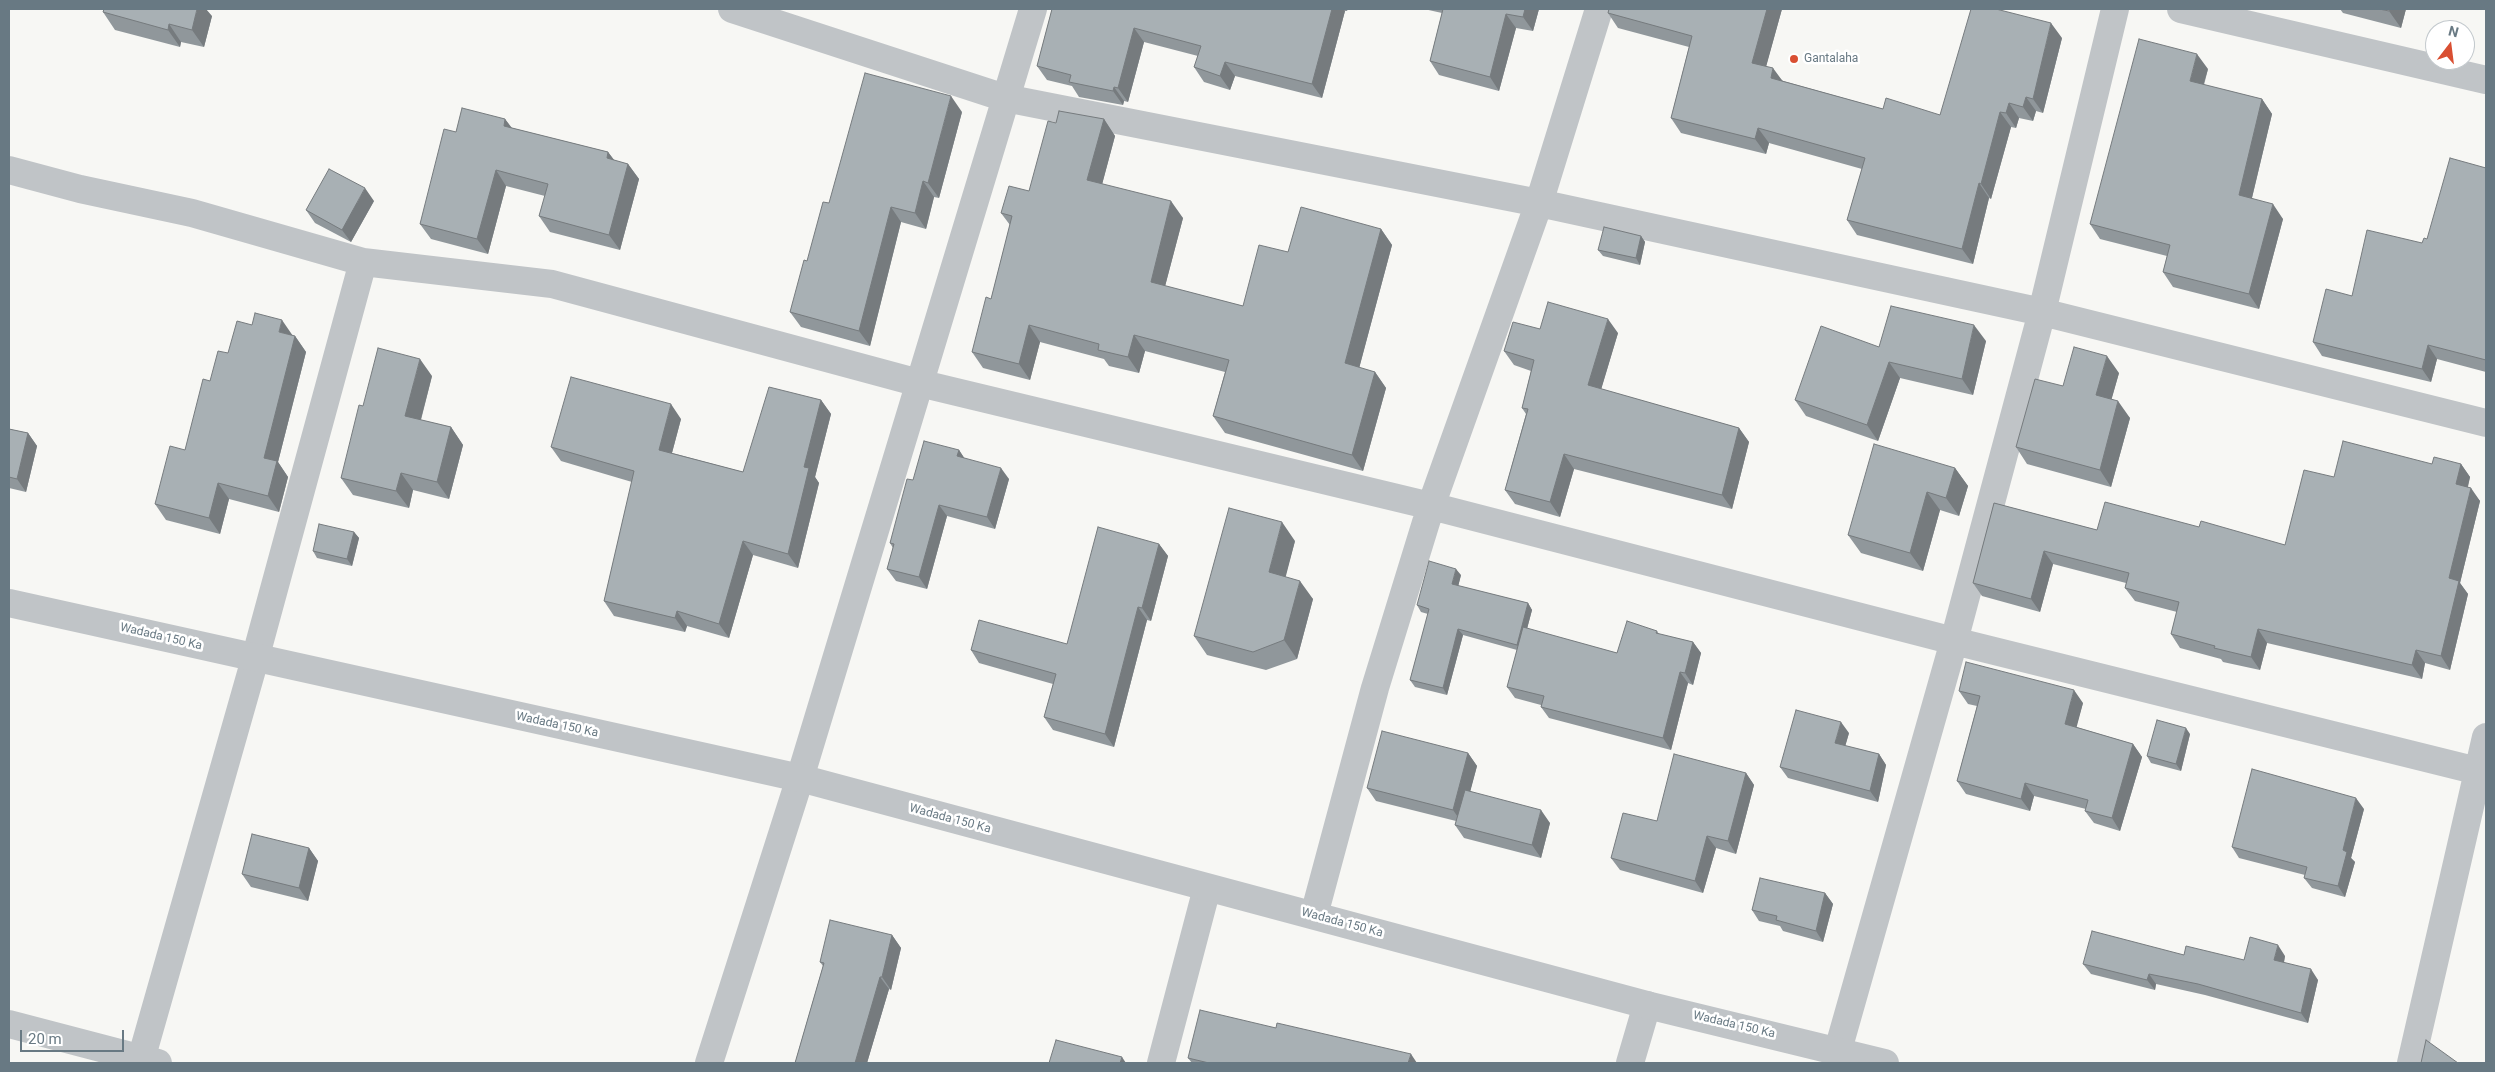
<!DOCTYPE html>
<html>
<head>
<meta charset="utf-8">
<style>
	body { margin:0 }
	#map { position:relative; width:2495px; height:1072px; overflow:hidden; background:#f7f7f4; font-family:Roboto,sans-serif }
	canvas { display:block }
	.frame { position:absolute; inset:0; border:10px solid #687983; pointer-events:none }
	.north { position:absolute; left:2425px; top:20px; width:50px; height:50px; box-sizing:border-box; background:#fff; border:1px solid #c3c9cd; border-radius:50%; rotate:15deg; font-size:14px; font-weight:700; line-height:20px; text-align:center; color:#687983 }
	.north::after { content:''; display:block; margin:auto; width:18px; height:22px; background:#d94f32; clip-path:polygon(50% 0,100% 100%,50% 72%,0 100%) }
	.scale { position:absolute; left:20px; top:1030px; width:104px; height:22px; box-sizing:border-box; border:2px solid #687983; border-top:0; padding-left:6px; font-size:15px; line-height:18px; white-space:nowrap; color:#687983; -webkit-text-stroke:4px #fff; paint-order:stroke }
</style>
</head>
<body>
<div id="map">
<canvas width="2495" height="1072"></canvas>
<div class="frame"></div>
<div class="north">N</div>
<div class="scale">20 m</div>
</div>
<script>
const g = document.querySelector('canvas').getContext('2d');
g.lineJoin = 'round';
const poly = rows => new Path2D(rows.map(r => 'M' + r).join(''));
function strokePath(path, color, width, dash) { g.strokeStyle = color; g.lineWidth = width; g.lineCap = dash ? 'butt' : 'round'; g.setLineDash(dash || []); g.stroke(path); }
function fill(path, color) { g.fillStyle = color; g.fill(path, 'evenodd'); }
function drawText(font, color, halo, rows, align = 'center') {
  g.font = font + ' Roboto,sans-serif'; g.lineWidth = 5; g.setLineDash([]); g.textBaseline = 'middle'; g.strokeStyle = halo; g.fillStyle = color; for (const [text, x, y, turn = 0] of rows) {
    g.save(); g.translate(x, y); g.rotate((+turn || 0) * Math.PI / 180); g.textAlign = isNaN(turn) ? turn : align; if (halo) g.strokeText(text, 0, 0); g.fillText(text, 0, 0); g.restore();
  }
}
const minor = poly([
	[732,9,1005,98,1539,203,2042,312,2486,423],
	[2181,9,2486,80],
	[9,170,80,189,192,213,363,262,552,284,919,383,1431,506,1954,641,2486,773],
	[1314,915,1375,688,1431,506,1539,203,1599,9],
	[9,1024,158,1063],
	[1838,1050,1954,641,2042,312,2115,9],
	[140,1063,255,659,363,262],
	[709,1063,800,778,1033,9],
	[1161,1063,1207,888],
	[1630,1063,1647,1005],
	[2411,1063,2486,737]
]);
const tertiary = poly([
	[9,603,800,778,1647,1005,1885,1063]
]);
const wall = poly([
	[1052,9,1348,9,1347,11,1345,11,1322,98,1235,76,1230,90,1204,82,1194,67,1198,56,1144,42,1128,102,1124,101,1123,105,1079,97,1072,86,1047,80,1037,66],
	[1424,9,1539,9,1533,31,1516,28,1499,91,1439,75,1430,61,1442,13],
	[1609,9,1782,9,1766,66,1783,81,1883,109,1940,115,2062,38,2043,113,2036,111,2033,121,2019,118,2016,128,2011,127,1991,199,1989,198,1973,264,1857,235,1847,220,1862,169,1769,143,1766,154,1681,133,1671,118,1689,47,1618,28,1608,13],
	[2340,9,2406,9,2401,28,2343,13],
	[103,12,212,16,204,47,181,42,180,47,115,30],
	[2208,69,2204,85,2262,99,2272,114,2252,198,2283,219,2259,309,2173,287,2163,272,2167,256,2100,239,2090,224],
	[962,112,939,198,934,197,926,229,901,222,870,346,801,327,790,312,807,261],
	[505,119,512,128,608,152,615,161,628,164,639,179,620,250,550,232,539,216,545,196,506,186,488,254,431,239,420,224,456,132],
	[1104,119,1115,136,1102,184,1183,218,1165,286,1243,306,1288,252,1381,229,1392,245,1359,368,1375,372,1386,388,1363,471,1225,433,1213,416,1225,372,1145,351,1139,373,1109,366,1104,359,1040,342,1030,380,983,368,972,352,991,299,1010,225,1001,213,1029,191,1056,123],
	[2486,167,2486,372,2437,359,2431,382,2322,356,2313,342,2352,296,2422,243,2427,239],
	[374,201,351,242,315,223,306,210],
	[1641,236,1645,242,1640,265,1603,256,1598,250],
	[1540,329,1618,333,1601,389,1739,428,1749,442,1732,509,1574,469,1560,517,1515,504,1505,490,1526,414,1522,408,1531,371,1514,365,1504,351],
	[292,336,295,336,306,352,278,462,288,477,279,512,229,499,220,534,166,520,155,504,185,450,210,381,228,353],
	[1986,341,1973,395,1900,378,1878,441,1806,416,1795,400,1879,347],
	[2119,373,2111,400,2130,418,2111,487,2027,464,2016,447,2063,386],
	[432,376,421,420,451,427,463,445,449,499,413,490,409,508,353,495,341,478,363,406],
	[821,400,831,414,815,477,819,483,798,568,753,555,729,638,687,626,685,632,614,616,604,601,632,482,561,461,551,447,681,419,672,453,743,472],
	[9,429,28,433,37,446,26,492,9,488],
	[959,450,964,458,1009,479,995,529,947,516,927,589,896,581,887,569,893,548,890,543,913,480],
	[2432,464,2461,464,2470,477,2468,487,2480,501,2460,583,2468,594,2450,670,2425,663,2422,679,2267,643,2260,670,2223,662,2221,659,2180,648,2171,634,2177,612,2135,601,2125,588,2126,583,2053,564,2040,612,1982,596,1973,583,1994,503,2097,530,2199,527,2285,545,2334,477],
	[1955,468,1968,486,1959,516,1940,510,1923,571,1861,553,1848,535],
	[354,532,359,538,352,566,317,558,313,551],
	[1295,541,1285,577,1313,599,1297,659,1266,670,1207,655,1194,636],
	[1159,544,1168,556,1151,621,1147,620,1114,747,1053,730,1044,717,1053,684,979,663,971,650,1067,644],
	[1461,575,1458,586,1528,603,1532,610,1527,629,1617,653,1657,631,1659,634,1693,642,1701,653,1693,685,1688,683,1671,750,1549,718,1541,707,1541,705,1515,698,1507,687,1517,650,1463,635,1447,695,1415,687,1410,680,1428,614,1421,612,1417,605],
	[1959,691,2083,703,2076,727,2133,744,2142,757,2120,831,2094,823,2085,811,2086,809,2034,796,2030,811,1966,794,1957,781,1977,706,1968,704],
	[1849,733,1845,746,1879,754,1886,765,1878,802,1788,778,1780,767],
	[2190,734,2181,771,2151,763,2147,756],
	[1468,753,1477,766,1470,791,1550,823,1541,858,1464,838,1455,825,1456,821,1376,801,1367,788],
	[1746,773,1754,785,1736,854,1716,848,1703,893,1620,870,1611,858,1657,821],
	[2364,809,2351,858,2355,862,2345,897,2312,888,2304,878,2305,875,2239,858,2232,847],
	[309,848,318,861,308,901,251,887,242,874],
	[1825,893,1833,904,1823,942,1783,931,1780,926,1759,921,1752,910],
	[892,935,901,948,891,990,889,989,867,1063,795,1063,823,966,820,962],
	[2184,955,2244,960,2285,956,2284,963,2318,980,2308,1023,2205,995,2156,984,2155,990,2091,974,2083,964],
	[1188,1058,1417,1063,1192,1063]
]);
const shadedWall = poly([
	[197,9,206,9,212,16,204,47,192,30],
	[1332,9,1343,9,1345,11,1322,98,1312,84],
	[1525,9,1539,9,1533,31,1523,17],
	[1767,9,1782,9,1763,78,1752,63],
	[2390,9,2406,9,2401,28,2389,11],
	[1506,14,1516,28,1499,91,1490,77],
	[2051,23,2062,38,2043,113,2033,99],
	[169,24,181,42,180,47,168,30],
	[1134,28,1144,42,1128,102,1118,88],
	[2197,54,2208,69,2200,96,2190,81],
	[1225,62,1235,76,1230,90,1220,76],
	[1773,68,1784,83,1771,78],
	[1114,87,1124,101,1123,105,1113,91],
	[951,96,962,112,939,198,928,183],
	[2026,97,2036,111,2033,121,2023,107],
	[2262,99,2272,114,2249,210,2239,195],
	[2009,103,2019,118,2016,128,2006,113],
	[2000,112,2011,127,1991,199,1981,184],
	[505,119,516,134,504,126],
	[1104,119,1115,136,1099,196,1087,180],
	[1758,128,1769,143,1766,154,1755,139],
	[608,152,619,167,607,158],
	[628,164,639,179,620,250,609,235],
	[496,170,506,186,488,254,477,239],
	[923,181,934,197,926,229,915,213],
	[1979,183,1989,198,1973,264,1962,249],
	[365,188,374,201,351,242,342,230],
	[1171,201,1183,218,1162,298,1151,282],
	[2273,204,2283,219,2259,309,2249,294],
	[891,207,901,222,870,346,859,331],
	[1381,229,1392,245,1356,380,1345,363],
	[1641,236,1645,242,1640,265,1636,258],
	[1608,319,1618,333,1598,400,1588,385],
	[282,320,293,336,279,332],
	[1029,325,1040,342,1030,380,1019,364],
	[1974,325,1986,341,1973,395,1962,379],
	[1134,335,1145,351,1139,373,1128,357],
	[295,336,306,352,278,462,288,477,279,512,268,496,264,458],
	[2428,345,2437,359,2431,382,2422,369],
	[2107,356,2119,373,2108,412,2096,395],
	[420,359,432,376,417,434,405,416],
	[1889,362,1900,378,1878,441,1867,425],
	[1375,372,1386,388,1363,471,1352,455],
	[821,400,831,414,815,477,819,483,798,568,788,554,804,467],
	[2118,401,2130,418,2111,487,2100,470],
	[671,404,681,419,669,464,659,450],
	[451,427,463,445,449,499,437,482],
	[1739,428,1749,442,1732,509,1722,495],
	[28,433,37,446,26,492,17,479],
	[959,450,967,462,957,456],
	[1564,454,1574,469,1560,517,1550,502],
	[2461,464,2470,477,2465,497,2456,484],
	[1001,468,1009,479,995,529,987,517],
	[1955,468,1968,486,1959,516,1946,498],
	[401,473,413,490,409,508,396,491],
	[218,483,229,499,220,534,209,518],
	[2471,488,2480,501,2460,583,2468,594,2450,670,2441,656,2449,578],
	[1927,492,1940,510,1923,571,1910,553],
	[939,505,947,516,927,589,919,577],
	[1282,522,1295,541,1282,591,1269,572],
	[354,532,359,538,352,566,347,559],
	[743,541,753,555,729,638,719,624],
	[1159,544,1168,556,1151,621,1142,608],
	[2044,551,2053,564,2040,612,2031,599],
	[1456,569,1461,575,1457,591,1452,584],
	[1300,581,1313,599,1297,659,1284,640],
	[1528,603,1532,610,1521,651,1517,645],
	[1138,607,1147,620,1114,747,1105,734],
	[677,611,687,626,685,632,675,618],
	[1458,629,1463,635,1447,695,1443,688],
	[2258,629,2267,643,2260,670,2251,657],
	[1693,642,1701,653,1693,685,1685,673],
	[2416,650,2425,663,2422,679,2412,665],
	[1680,672,1688,683,1671,750,1663,738],
	[2074,690,2083,703,2074,737,2065,724],
	[1841,722,1849,733,1843,754,1835,743],
	[2186,728,2190,734,2181,771,2176,764],
	[2133,744,2142,757,2120,831,2112,818],
	[1468,753,1477,766,1462,823,1453,810],
	[1879,754,1886,765,1878,802,1870,791],
	[1746,773,1754,785,1736,854,1728,841],
	[2025,783,2034,796,2030,811,2021,799],
	[2356,798,2364,809,2351,858,2355,862,2345,897,2338,886,2343,850],
	[1541,810,1550,823,1541,858,1532,845],
	[1707,836,1716,848,1703,893,1695,881],
	[309,848,318,861,308,901,299,888],
	[1825,893,1833,904,1823,942,1816,931],
	[892,935,901,948,891,990,882,977],
	[2278,945,2285,956,2282,971,2274,960],
	[2311,969,2318,980,2308,1023,2301,1013],
	[2149,974,2156,984,2155,990,2147,980],
	[880,977,889,989,867,1063,855,1063],
	[1411,1054,1417,1063,1408,1063],
	[1122,1057,1126,1063,1120,1063]
]);
const building = poly([
	[104,9,197,9,192,30,169,24,168,30,103,12,104,9],
	[1052,9,1332,9,1312,84,1225,62,1220,76,1194,67,1201,46,1134,28,1118,88,1114,87,1113,91,1069,82,1071,75,1037,66,1052,9],
	[1443,9,1525,9,1523,17,1506,14,1490,77,1430,61,1443,9],
	[1609,9,1767,9,1752,63,1773,68,1771,78,1883,109,1886,98,1940,115,1971,9,1996,9,2051,23,2033,99,2026,97,2023,107,2009,103,2006,113,2000,112,1981,184,1979,183,1962,249,1847,220,1865,158,1758,128,1755,139,1671,118,1692,36,1608,13,1609,9],
	[2379,9,2390,9,2389,11,2379,9],
	[2139,39,2197,54,2190,81,2262,99,2239,195,2273,204,2249,294,2163,272,2170,245,2090,224,2139,39],
	[865,73,951,96,928,183,923,181,915,213,891,207,859,331,790,312,804,260,807,261,823,202,829,203,865,73],
	[462,108,505,119,504,126,608,152,607,158,628,164,609,235,539,216,548,184,496,170,477,239,420,224,444,129,456,132,462,108],
	[1059,111,1104,119,1087,180,1171,201,1151,282,1243,306,1259,245,1288,252,1301,207,1381,229,1345,363,1375,372,1352,455,1213,416,1229,360,1134,335,1128,357,1098,350,1099,344,1029,325,1019,364,972,352,986,297,991,299,1012,216,1001,213,1009,186,1029,191,1048,121,1056,123,1059,111],
	[2450,158,2486,168,2486,167,2486,360,2428,345,2422,369,2313,342,2326,289,2352,296,2367,230,2422,243,2424,238,2427,239,2450,158],
	[329,169,365,188,342,230,306,210,329,169],
	[1604,227,1641,236,1636,258,1598,250,1604,227],
	[1548,302,1608,319,1588,385,1739,428,1722,495,1564,454,1550,502,1505,490,1528,409,1522,408,1534,360,1504,351,1513,322,1540,329,1548,302],
	[1891,306,1974,325,1962,379,1889,362,1867,425,1795,400,1821,326,1879,347,1891,306],
	[255,313,282,320,279,332,295,336,264,458,277,461,268,496,218,483,209,518,155,504,170,446,185,450,203,379,210,381,218,351,228,353,237,321,252,325,255,313],
	[2074,347,2107,356,2096,395,2118,401,2100,470,2016,447,2035,379,2063,386,2074,347],
	[378,348,420,359,405,416,451,427,437,482,401,473,396,491,341,478,359,405,363,406,378,348],
	[571,377,671,404,659,450,743,472,769,387,821,400,804,467,809,468,788,554,743,541,719,624,677,611,675,618,604,601,634,471,551,447,571,377],
	[9,429,28,433,17,479,9,477,9,429],
	[924,441,959,450,957,456,1001,468,987,517,939,505,919,577,887,569,894,544,890,543,907,479,913,480,924,441],
	[2343,441,2432,464,2434,457,2461,464,2456,484,2471,488,2449,578,2459,581,2441,656,2416,650,2412,665,2258,629,2251,657,2214,648,2215,646,2171,634,2179,602,2125,588,2129,573,2044,551,2031,599,1973,583,1994,503,2097,530,2105,502,2199,527,2201,521,2285,545,2304,470,2334,477,2343,441],
	[1874,444,1955,468,1946,498,1927,492,1910,553,1848,535,1874,444],
	[1229,508,1282,522,1269,572,1300,581,1284,640,1253,652,1194,636,1229,508],
	[319,524,354,532,347,559,313,551,319,524],
	[1098,527,1159,544,1142,608,1138,607,1105,734,1044,717,1056,674,971,650,979,620,1067,644,1098,527],
	[1429,561,1456,569,1452,584,1528,603,1517,645,1458,629,1443,688,1410,680,1429,609,1417,605,1429,561],
	[1627,621,1657,631,1656,633,1693,642,1685,673,1680,672,1663,738,1541,707,1544,696,1507,687,1523,627,1617,653,1627,621],
	[1966,662,2074,690,2065,724,2133,744,2112,818,2085,811,2088,800,2025,783,2021,799,1957,781,1980,696,1959,691,1966,662],
	[1796,710,1841,722,1835,743,1879,754,1870,791,1780,767,1796,710],
	[2157,720,2186,728,2176,764,2147,756,2157,720],
	[1382,731,1468,753,1453,810,1367,788,1382,731],
	[1674,754,1746,773,1728,841,1707,836,1695,881,1611,858,1623,813,1657,821,1674,754],
	[2252,769,2356,798,2343,850,2347,852,2338,886,2304,878,2307,867,2232,847,2252,769],
	[1465,790,1541,810,1532,845,1455,825,1465,790],
	[252,834,309,848,299,888,242,874,252,834],
	[1760,878,1825,893,1816,931,1776,920,1777,916,1752,910,1760,878],
	[830,920,892,935,882,977,880,977,855,1063,795,1063,824,963,820,962,830,920],
	[2092,931,2184,955,2186,946,2244,960,2250,937,2278,945,2274,960,2311,969,2301,1013,2198,984,2149,974,2147,980,2083,964,2092,931],
	[1200,1010,1276,1028,1277,1023,1411,1054,1408,1063,1209,1063,1188,1058,1200,1010],
	[1056,1040,1122,1057,1120,1063,1049,1063,1056,1040],
	[2426,1040,2458,1063,2421,1063,2426,1040]
]);
const markers = [
	[1794,59,5,"#d94f32"]
];
const poiNames = [
	["Gantalaha",1804,59]
];
const streetNames = [
	["Wadada 150 Ka",161,637,13],
	["Wadada 150 Ka",557,725,12],
	["Wadada 150 Ka",950,819,15],
	["Wadada 150 Ka",1342,923,15],
	["Wadada 150 Ka",1734,1025,13]
];
strokePath(minor, '#c0c4c7', 28);
strokePath(tertiary, '#c0c4c7', 28);
fill(wall, '#90979b');
fill(shadedWall, '#767b7e');
fill(building, '#a8b0b4');
strokePath(building, '#767b7e', 1);
for (const [x, y, r, color] of markers) { const dot = new Path2D(); dot.arc(x, y, r, 0, 2 * Math.PI); g.fillStyle = color; g.fill(dot); strokePath(dot, '#fff', 2); }
drawText('12px', '#687983', '#fff', poiNames, 'left');
drawText('12px', '#687983', '#fff', streetNames);
</script>
</body>
</html>
